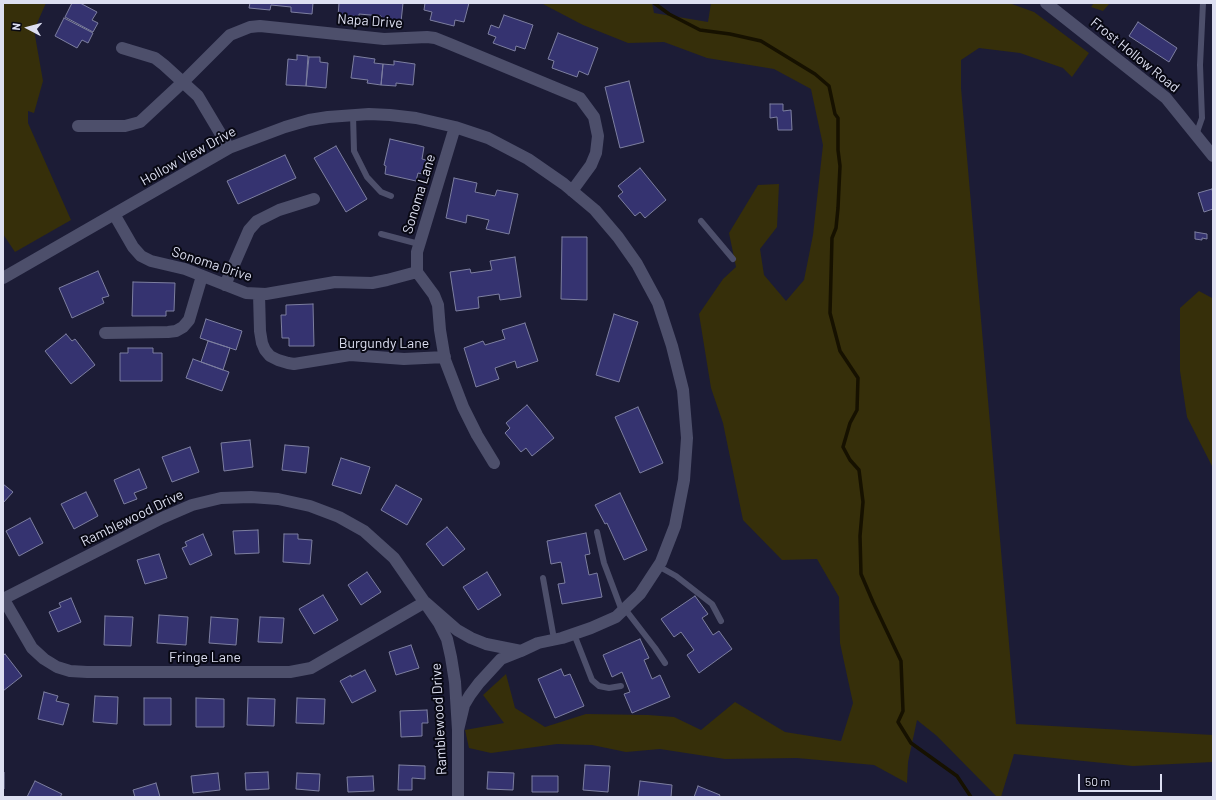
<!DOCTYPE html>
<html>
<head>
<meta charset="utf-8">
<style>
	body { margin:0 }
	#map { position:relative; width:1216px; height:800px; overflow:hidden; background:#1c1c36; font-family:Barlow,sans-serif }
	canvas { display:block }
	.frame { position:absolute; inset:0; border:4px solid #dddff1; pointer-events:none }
	.north { position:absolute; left:8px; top:8px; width:40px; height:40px; -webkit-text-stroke:3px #080813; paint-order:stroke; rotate:276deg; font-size:11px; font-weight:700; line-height:16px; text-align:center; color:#dddff1 }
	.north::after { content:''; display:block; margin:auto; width:14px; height:18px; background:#dddff1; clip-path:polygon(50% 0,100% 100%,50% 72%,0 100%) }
	.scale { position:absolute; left:1078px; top:774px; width:84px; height:18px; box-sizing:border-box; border:2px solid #dddff1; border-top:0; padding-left:5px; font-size:12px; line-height:14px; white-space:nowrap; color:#dddff1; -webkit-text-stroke:3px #080813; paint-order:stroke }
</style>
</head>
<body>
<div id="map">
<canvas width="1216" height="800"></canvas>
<div class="frame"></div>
<div class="north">N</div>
<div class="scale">50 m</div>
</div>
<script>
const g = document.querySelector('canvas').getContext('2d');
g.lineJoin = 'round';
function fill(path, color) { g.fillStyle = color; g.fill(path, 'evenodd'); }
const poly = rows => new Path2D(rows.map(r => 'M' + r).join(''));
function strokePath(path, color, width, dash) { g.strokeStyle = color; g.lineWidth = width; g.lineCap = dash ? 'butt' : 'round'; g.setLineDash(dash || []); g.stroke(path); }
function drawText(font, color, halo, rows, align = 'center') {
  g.font = font + ' Barlow,sans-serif'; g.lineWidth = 4; g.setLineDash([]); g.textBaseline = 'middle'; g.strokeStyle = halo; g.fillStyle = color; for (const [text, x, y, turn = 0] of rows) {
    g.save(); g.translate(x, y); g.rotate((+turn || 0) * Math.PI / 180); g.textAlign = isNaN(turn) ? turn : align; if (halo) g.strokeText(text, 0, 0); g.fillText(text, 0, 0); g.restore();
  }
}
const green = poly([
	[3,3,46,3,34,30,43,81,34,113,28,111,28,123,71,220,15,252,3,234],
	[541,3,652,3,654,13,708,22,711,3,1009,3,1034,12,1089,53,1072,77,1063,68,1020,53,979,48,961,60,961,88,1016,724,1213,735,1213,762,1133,766,1014,754,1001,797,997,797,937,736,917,720,908,762,907,783,874,765,797,758,725,759,660,749,626,752,592,745,557,744,491,753,469,748,465,730,504,723,483,695,506,674,515,708,545,727,586,714,648,715,674,717,701,730,735,702,785,732,841,741,853,703,840,643,839,597,817,559,782,560,743,520,723,423,711,388,699,314,723,279,736,267,729,233,758,185,779,184,777,227,760,249,764,275,786,301,804,280,813,235,823,145,811,89,774,69,707,58,664,42,628,43,583,25],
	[1094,3,1110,3,1103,11,1091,7],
	[1199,291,1212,298,1213,306,1213,468,1187,417,1180,371,1180,308]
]);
const stream = poly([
	[654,3,669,14,700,30,730,34,761,41,815,74,829,86,835,114,838,118,838,150,840,166,838,208,836,228,832,238,830,313,840,351,858,378,857,410,850,423,843,447,850,460,859,470,863,502,860,536,861,574,873,602,901,661,903,711,898,722,911,743,957,776,971,797]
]);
const building = poly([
	[72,3,80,3,97,12,92,20,98,23,93,32,65,17,72,3],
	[250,3,313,3,312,14,291,12,291,7,271,5,270,10,249,8,250,3],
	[339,3,403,3,401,22,380,20,381,16,359,14,359,19,338,17,339,3],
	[425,3,469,3,464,22,455,20,454,26,430,20,432,12,424,10,425,3],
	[504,15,533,25,525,49,516,46,515,51,493,43,496,37,488,34,491,25,499,28,504,15],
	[64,18,93,33,88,43,82,40,77,48,55,36,64,18],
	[1138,22,1177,48,1169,62,1129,36,1138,22],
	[558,33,598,48,588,75,579,71,577,77,552,68,554,61,548,59,558,33],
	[297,55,308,56,306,86,286,85,288,59,297,60,297,55],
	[354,56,375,59,374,63,383,64,381,85,367,83,368,80,351,78,354,56],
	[309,57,320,57,320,62,328,63,326,88,306,86,309,57],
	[394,61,415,64,413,85,396,83,396,86,381,85,383,64,394,65,394,61],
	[629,81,644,142,620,148,605,87,629,81],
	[770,104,783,104,783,111,791,110,792,130,778,130,777,117,770,118,770,104],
	[390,139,424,147,422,159,430,161,427,175,418,173,416,181,385,174,386,166,384,165,390,139],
	[336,146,367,199,346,212,314,158,336,146],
	[285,155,296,178,238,204,227,181,285,155],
	[640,168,666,200,645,218,640,212,635,216,618,196,623,192,618,186,640,168],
	[454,178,477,183,475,192,495,196,497,190,518,194,509,234,486,229,489,220,467,215,466,223,446,218,454,178],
	[1212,189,1213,194,1213,209,1204,212,1198,193,1212,189],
	[1195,232,1207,234,1207,239,1202,238,1202,240,1195,239,1195,232],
	[562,237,587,237,587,300,561,299,562,237],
	[515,257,521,297,500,300,499,294,478,297,479,308,456,311,450,272,470,269,471,273,492,270,490,261,515,257],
	[98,271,109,296,102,298,104,303,72,318,59,288,98,271],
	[133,282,175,283,174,311,166,311,166,316,132,316,133,282],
	[313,304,314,346,289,346,289,338,282,338,281,315,286,315,286,305,313,304],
	[614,314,638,322,619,382,596,375,614,314],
	[206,319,242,331,236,350,200,338,206,319],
	[525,323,538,361,517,368,515,361,495,368,499,379,476,387,464,348,483,341,485,345,505,339,502,330,525,323],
	[66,334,72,341,75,339,95,365,71,384,45,351,66,334],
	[208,341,230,348,223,370,201,362,208,341],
	[128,348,153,348,153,353,162,353,162,381,120,381,120,353,128,353,128,348],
	[193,359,229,372,222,391,186,378,193,359],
	[527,405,554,438,532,456,526,448,521,452,505,433,510,428,506,423,527,405],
	[638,407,663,463,640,473,615,417,638,407],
	[250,440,253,467,224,471,221,443,250,440],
	[285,445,309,447,306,473,282,470,285,445],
	[190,447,199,472,172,482,162,457,190,447],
	[341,458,370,467,361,494,332,485,341,458],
	[139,469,147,488,134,493,137,499,124,504,114,480,139,469],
	[3,484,13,492,3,503,3,484],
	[396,485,422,499,407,525,381,510,396,485],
	[86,492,98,516,74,529,61,504,86,492],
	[620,493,647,550,624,560,607,523,605,524,595,505,620,493],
	[30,518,43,543,19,556,6,531,30,518],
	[447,527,465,549,443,566,426,544,447,527],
	[258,530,259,553,235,554,233,531,258,530],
	[586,533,590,554,585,555,589,575,597,573,602,597,562,604,558,584,565,583,561,562,551,564,547,541,586,533],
	[203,534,212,555,190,565,182,548,187,546,185,542,203,534],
	[284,534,298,534,298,539,312,540,310,564,283,562,284,534],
	[159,554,167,578,145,584,137,560,159,554],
	[367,572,381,592,361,605,348,585,367,572],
	[487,572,501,595,478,610,463,587,487,572],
	[323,595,338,620,314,634,299,609,323,595],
	[695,596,708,614,702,618,713,635,719,631,732,649,699,673,687,655,694,650,681,632,674,637,661,619,695,596],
	[71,598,81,622,58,632,49,612,61,607,59,603,71,598],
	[159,615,188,617,186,645,157,643,159,615],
	[105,616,133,617,131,646,104,645,105,616],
	[211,617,238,619,236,645,209,643,211,617],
	[260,617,284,618,282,643,258,642,260,617],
	[640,639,649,658,644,660,652,679,660,675,670,697,632,713,624,694,630,692,622,672,612,677,603,655,640,639],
	[411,645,419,668,396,675,389,652,411,645],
	[5,654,22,676,3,691,3,656,5,654],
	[561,669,564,676,570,674,584,706,555,718,538,679,561,669],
	[365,670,376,691,352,703,340,681,351,675,351,677,365,670],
	[44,692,58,696,56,701,69,704,63,725,38,719,44,692],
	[95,696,118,697,117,724,93,722,95,696],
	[144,698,171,698,171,725,144,725,144,698],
	[196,698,224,699,224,727,196,727,196,698],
	[248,698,275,699,274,726,247,725,248,698],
	[297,698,325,699,324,724,296,723,297,698],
	[427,710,428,723,422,723,422,736,401,737,400,711,427,710],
	[399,765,425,766,425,779,412,778,412,790,398,790,399,765],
	[585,765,610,766,608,792,583,790,585,765],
	[3,772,4,772,4,789,3,789,3,772],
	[268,772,269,789,246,790,245,773,268,772],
	[488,772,514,773,513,790,487,789,488,772],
	[218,773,220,790,193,793,191,776,218,773],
	[297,773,320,774,319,791,296,789,297,773],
	[373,776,374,791,348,792,347,777,373,776],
	[532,776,558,776,558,792,532,792,532,776],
	[35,781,62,794,60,797,27,797,35,781],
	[640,781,672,785,671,797,638,797,640,781],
	[156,783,160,797,135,797,133,790,156,783],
	[698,786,720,795,719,797,694,797,698,786]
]);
const service = poly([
	[353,115,354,151,367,177,381,192,391,196],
	[1196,135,1202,118,1200,65,1203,3],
	[701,221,733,259],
	[381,234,419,244],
	[597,532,604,563,622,611],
	[658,566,676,576,712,604,721,621],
	[543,578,554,639],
	[625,609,655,648,665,663],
	[574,634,592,680,599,686,609,688,621,686]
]);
const minor = poly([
	[1046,3,1166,98,1213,156],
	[122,48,155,58,164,65,198,96,229,148],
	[78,126,125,126,140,122,183,82,230,35,250,27,260,26,384,39,427,37,435,38,450,44,580,98,594,117,598,136,596,153,591,165,572,191],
	[455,127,417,252,417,272,434,295,438,305,440,330,445,360,463,407,477,435,494,463],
	[114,214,133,247,141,256,151,261,185,269,246,293,266,294,335,282,372,283,387,280,417,272],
	[3,278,229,148,285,127,309,120,328,117,369,114,390,115,416,118,455,127,488,138,528,159,564,184,595,210,618,237,637,264,658,303,672,346,683,390,687,438,684,480,675,526,661,562,640,594,616,617,591,628,562,638,538,643,521,651],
	[225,285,249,230,257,221,279,210,314,199],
	[259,294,260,331,262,343,265,350,270,356,278,360,288,363,294,364,350,355,404,359,445,357],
	[105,333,168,332,176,331,183,327,189,320,202,276],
	[3,598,32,648,44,659,57,667,70,671,87,672,290,672,311,668,425,602,457,630,471,638,486,644,521,651,501,659,479,683,470,695,464,705,458,730],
	[3,599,162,518,192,505,221,498,251,497,278,499,310,506,339,517,364,531,394,558,439,623,447,639,451,657,455,682,458,730,458,797]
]);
const streetNames = [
	["Napa Drive",370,21,4],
	["Frost Hollow Road",1135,55,39],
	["Hollow View Drive",188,156,-29],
	["Sonoma Lane",419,194,-73],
	["Sonoma Drive",212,264,18],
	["Burgundy Lane",384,343],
	["Ramblewood Drive",132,518,-26],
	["Fringe Lane",205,657],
	["Ramblewood Drive",439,719,-93]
];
fill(green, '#362f0a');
strokePath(stream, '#161100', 3.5);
fill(building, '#353370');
strokePath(building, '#7d7fa0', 1);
strokePath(service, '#4d4f6b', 6);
strokePath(minor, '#4d4f6b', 12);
drawText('14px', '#dddff1', '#080813', streetNames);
</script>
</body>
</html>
